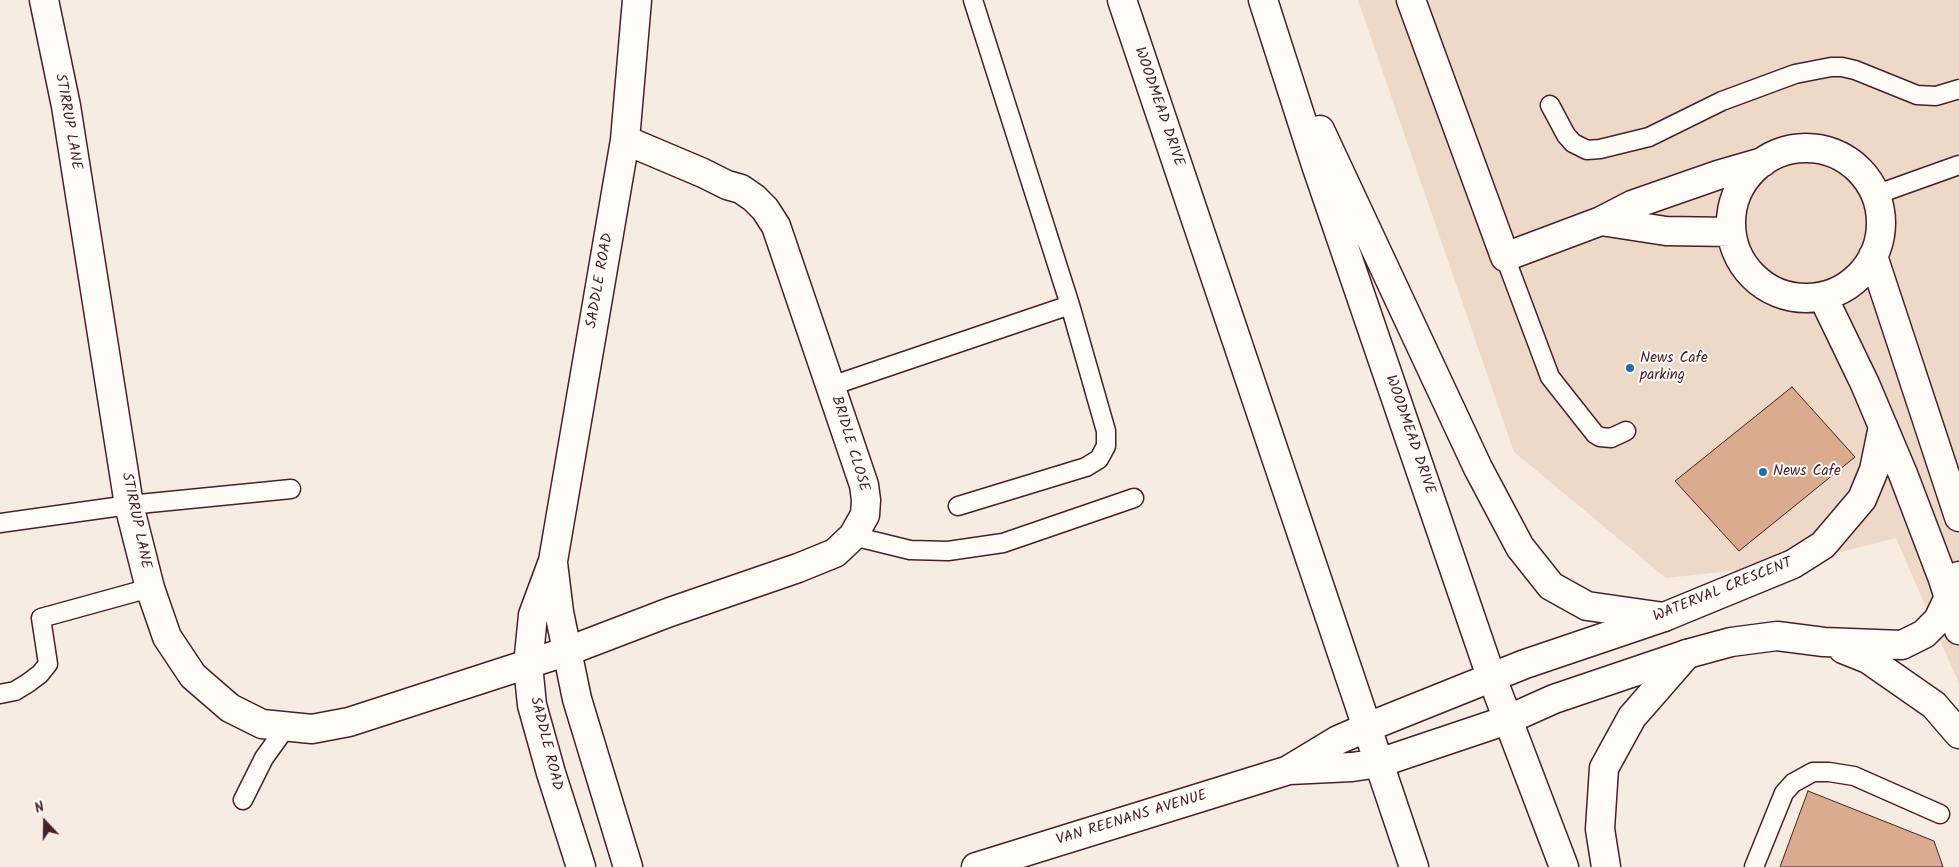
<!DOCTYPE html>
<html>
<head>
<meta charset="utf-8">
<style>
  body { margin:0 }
  #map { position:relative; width:1959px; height:867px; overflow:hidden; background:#f6ece2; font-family:Kalam,sans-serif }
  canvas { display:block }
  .north { position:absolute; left:20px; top:797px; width:50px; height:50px; -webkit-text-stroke:4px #fdfcf7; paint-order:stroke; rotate:339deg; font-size:14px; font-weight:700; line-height:20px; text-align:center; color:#4a1f2b }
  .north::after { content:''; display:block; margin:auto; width:18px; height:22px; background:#4a1f2b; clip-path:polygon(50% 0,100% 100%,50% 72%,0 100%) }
</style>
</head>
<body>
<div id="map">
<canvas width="1959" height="867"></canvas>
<div class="north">N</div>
</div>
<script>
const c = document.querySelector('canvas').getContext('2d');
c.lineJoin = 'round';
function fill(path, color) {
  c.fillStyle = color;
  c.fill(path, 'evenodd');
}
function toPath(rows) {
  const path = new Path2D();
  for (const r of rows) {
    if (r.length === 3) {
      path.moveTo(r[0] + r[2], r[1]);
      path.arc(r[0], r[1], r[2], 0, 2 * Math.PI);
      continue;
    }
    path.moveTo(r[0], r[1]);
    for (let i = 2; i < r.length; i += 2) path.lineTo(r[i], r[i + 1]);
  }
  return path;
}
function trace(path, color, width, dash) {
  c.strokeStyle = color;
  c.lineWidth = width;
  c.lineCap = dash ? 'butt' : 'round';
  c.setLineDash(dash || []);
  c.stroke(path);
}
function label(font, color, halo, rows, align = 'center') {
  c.font = font + ' Kalam,sans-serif';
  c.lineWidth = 4;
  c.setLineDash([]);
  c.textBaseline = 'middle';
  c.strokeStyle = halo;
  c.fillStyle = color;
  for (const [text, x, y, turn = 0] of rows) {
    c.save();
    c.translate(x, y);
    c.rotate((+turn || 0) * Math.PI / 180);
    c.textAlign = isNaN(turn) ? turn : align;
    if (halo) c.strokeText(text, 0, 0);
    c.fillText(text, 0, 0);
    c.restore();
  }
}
fill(toPath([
  [1358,0,1959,0,1959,684,1896,538,1793,564,1666,578,1514,452]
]), '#eed8c8');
const building = toPath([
  [1792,387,1855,457,1739,551,1675,481,1792,387],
  [1808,791,1934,841,1943,867,1780,867,1808,791]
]);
fill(building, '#dbab8d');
trace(building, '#4a1f2b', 1);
const service = toPath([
  [1550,105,1566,135,1573,143,1587,150,1600,149,1649,137,1722,101,1795,74,1831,67,1842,67,1855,70,1917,95,1936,96,1959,89],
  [1875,195,1959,165],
  [1505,257,1550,377,1595,434,1600,437,1611,438,1626,431],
  [831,386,1070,305],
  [958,506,1086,467,1099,459,1106,446,1106,431,1070,305,973,0],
  [0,523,129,505,291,489],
  [853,536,910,550,948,551,1003,543,1134,498],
  [0,694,15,691,28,683,40,674,48,664,41,618,150,588],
  [243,800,264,758,287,726],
  [1754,867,1784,793,1793,783,1813,772,1829,772,1854,776,1940,814]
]);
const minor = toPath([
  [44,0,66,106,129,505,150,588,167,637,193,676,230,708,262,724,312,729,349,722,568,651,670,612,798,568,835,553,853,536,865,515,866,500,864,485,776,226,765,209,754,198,741,189,727,185,703,173,625,140],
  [1411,0,1505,257,1601,221,1632,205,1718,175,1763,162],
  [1806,223,75],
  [1601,221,1666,231,1731,232],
  [1873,256,1959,517],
  [1823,297,1865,384,1903,474,1943,579,1959,630],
  [553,563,559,612,577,699,628,867],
  [1843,649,1868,659,1934,705,1959,734],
  [1290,769,1338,740,1368,727,1525,664,1664,617,1793,564,1823,545,1862,499,1874,470,1883,426],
  [581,867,551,773,532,705,528,665,533,615,553,561,625,140,637,0],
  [976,867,1289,770,1352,767,1379,763,1507,720,1554,699,1687,654,1731,642,1777,636,1824,642,1902,645,1924,634,1938,620,1959,576]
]);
const primary = toPath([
  [1122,0,1414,867],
  [1263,0,1316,165,1486,662,1564,867],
  [1320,130,1478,468,1520,547,1551,586,1587,606,1664,617],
  [1606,867,1600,829,1604,768,1632,717,1687,654]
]);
trace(service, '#4a1f2b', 21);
trace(minor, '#4a1f2b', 31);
trace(primary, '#4a1f2b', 31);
trace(service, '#fdfcf7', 18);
trace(minor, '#fdfcf7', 28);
trace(primary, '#fdfcf7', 28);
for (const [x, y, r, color] of [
  [1630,368,5,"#1f6fb2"],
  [1763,472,5,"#1f6fb2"]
]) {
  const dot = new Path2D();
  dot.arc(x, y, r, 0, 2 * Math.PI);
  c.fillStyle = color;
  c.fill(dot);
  trace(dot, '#fdfcf7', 2);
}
label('15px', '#4a1f2b', '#fdfcf7', [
  ["WOODMEAD DRIVE",1158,107,71],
  ["STIRRUP LANE",67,122,80],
  ["SADDLE ROAD",601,281,-80],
  ["WOODMEAD DRIVE",1409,435,71],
  ["BRIDLE CLOSE",849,444,73],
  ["STIRRUP LANE",135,521,78],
  ["WATERVAL CRESCENT",1723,591,-22],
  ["SADDLE ROAD",545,744,76],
  ["VAN REENANS AVENUE",1132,819,-17]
]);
label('15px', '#4a1f2b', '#fdfcf7', [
  ["News Cafe",1640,359],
  ["parking",1640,376],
  ["News Cafe",1773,472]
], 'left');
</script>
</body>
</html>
